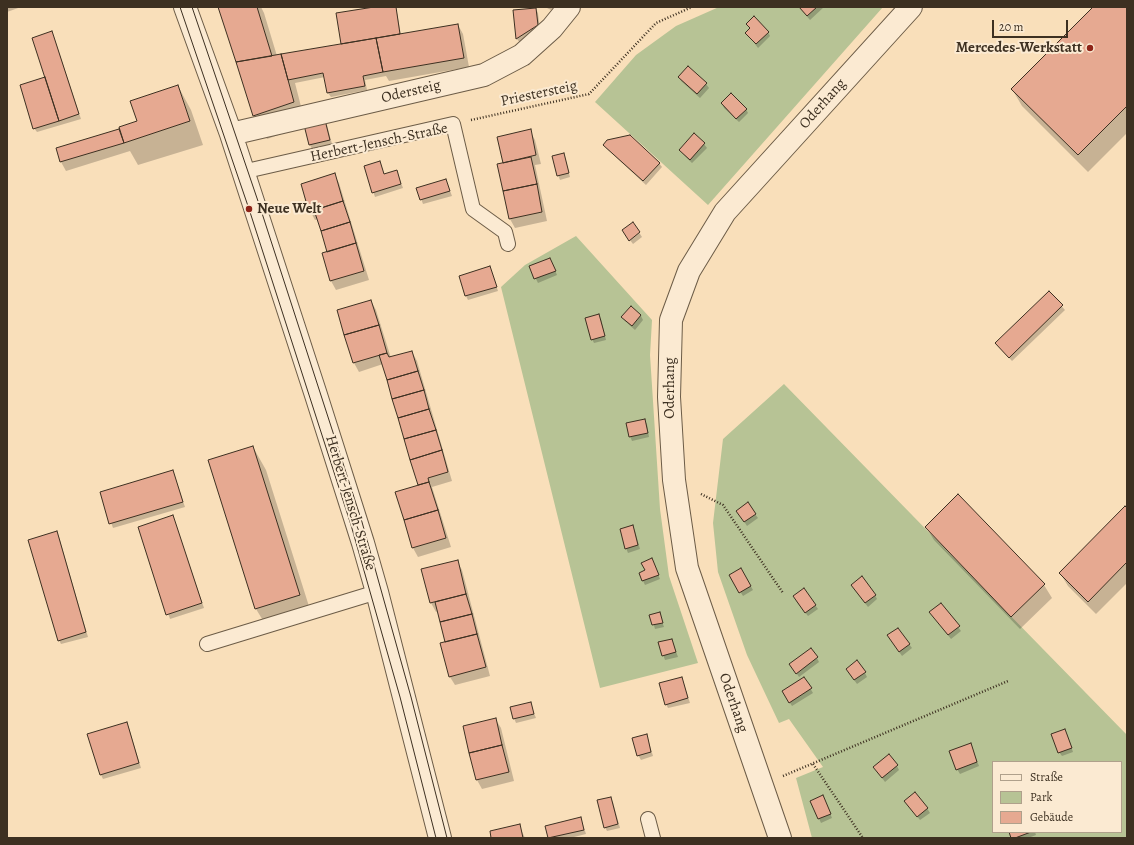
<!DOCTYPE html>
<html>
<head>
<meta charset="utf-8">
<style>
  body { margin:0 }
  #map { position:relative; width:1134px; height:845px; overflow:hidden; background:#f9dfba; font-family:Alegreya,serif }
  canvas { display:block }
  .frame { position:absolute; inset:0; border:8px solid #3d3021; pointer-events:none }
  .legend { position:absolute; left:992px; top:761px; width:130px; height:72px; box-sizing:border-box; background:#fbead2; border:1px solid #afa08b; margin:0; padding:5px 7px; list-style:none; font-size:12px; color:#3d3021 }
  .legend li { display:flex; align-items:center; gap:8px; height:20px }
  .legend b { width:20px; border:1px solid #afa08b }
  .scale { position:absolute; left:992px; top:20px; width:76px; height:18px; box-sizing:border-box; border:2px solid #3d3021; border-top:0; padding-left:5px; font-size:12px; line-height:14px; white-space:nowrap; color:#3d3021; -webkit-text-stroke:3px #fbead2; paint-order:stroke }
</style>
</head>
<body>
<div id="map">
<canvas width="1134" height="845"></canvas>
<div class="frame"></div>
<ul class="legend">
<li><b style="height:5px;background:#fbead2"></b>Straße</li>
<li><b style="height:11px;background:#b7c395"></b>Park</li>
<li><b style="height:11px;background:#e6a991"></b>Gebäude</li>
</ul>
<div class="scale">20 m</div>
</div>
<script>
const c = document.querySelector('canvas').getContext('2d');
c.lineJoin = 'round';
function fill(path, color) {
  c.fillStyle = color;
  c.fill(path, 'evenodd');
}
function toPath(rows) {
  const path = new Path2D();
  for (const r of rows) {
    path.moveTo(r[0], r[1]);
    for (let i = 2; i < r.length; i += 2) path.lineTo(r[i], r[i + 1]);
  }
  return path;
}
function trace(path, color, width, dash) {
  c.strokeStyle = color;
  c.lineWidth = width;
  c.lineCap = dash ? 'butt' : 'round';
  c.setLineDash(dash || []);
  c.stroke(path);
}
function label(font, color, halo, rows, align = 'center') {
  c.font = font + ' Alegreya,serif';
  c.lineWidth = 4;
  c.setLineDash([]);
  c.textBaseline = 'middle';
  c.strokeStyle = halo;
  c.fillStyle = color;
  for (const [text, x, y, turn = 0] of rows) {
    c.save();
    c.translate(x, y);
    c.rotate((+turn || 0) * Math.PI / 180);
    c.textAlign = isNaN(turn) ? turn : align;
    if (halo) c.strokeText(text, 0, 0);
    c.fillText(text, 0, 0);
    c.restore();
  }
}
fill(toPath([
  [719,7,883,7,708,205,595,102,636,55,676,26],
  [576,236,652,320,650,355,660,509,669,576,698,663,600,688,501,287,525,265],
  [784,384,1127,735,1127,838,812,838,796,778,823,767,789,719,779,723,747,655,718,572,713,523,723,439],
  [993,762,1121,762,1121,832,993,832]
]), '#b7c395');
fill(toPath([
  [7,7,21,7,7,12],
  [219,7,261,7,264,13,277,56,342,45,380,7,396,7,401,35,458,25,463,34,469,67,389,81,386,76,365,80,367,90,331,97,328,93,325,77,295,83,306,126,325,121,327,125,332,144,312,149,310,145,305,126,267,139,254,115],
  [545,7,553,7,551,10],
  [799,7,824,7,810,20],
  [1094,7,1127,7,1127,133,1088,172,1022,106,1012,89],
  [536,9,538,13,540,30,520,43,517,39,515,11],
  [747,24,768,32,770,36,758,48,747,33,750,28],
  [54,37,81,119,37,132,34,128,46,78],
  [679,77,706,84,709,88,700,98,681,81],
  [178,86,191,110,203,145,138,165,130,151,66,171,61,162,57,148,119,130,122,133],
  [722,103,746,109,748,113,739,122,724,108],
  [530,131,535,140,541,164,535,165,547,221,515,228,510,219,504,164],
  [704,144,707,148,692,163,683,154,680,150],
  [604,145,659,163,662,167,646,185,607,149],
  [563,154,565,158,570,177,560,180,558,175],
  [365,167,384,175,397,172,403,188,375,197],
  [334,174,339,183,369,280,336,290,331,281,323,254,328,253,318,219,315,220,310,211],
  [446,180,452,196,423,204,417,188],
  [633,223,642,237,633,244,626,235],
  [552,263,557,275,538,283,530,267],
  [490,267,498,291,468,300,466,296],
  [1049,292,1065,310,1012,361,999,347],
  [371,301,376,310,391,358,412,352,417,361,452,481,432,487,451,547,418,557,413,548,396,493,419,486,383,364,359,372,354,363,338,311],
  [631,307,641,316,643,320,635,330,625,321,622,317],
  [598,315,601,319,606,340,594,343,592,339],
  [644,420,647,424,649,437,632,441,630,436],
  [253,447,266,470,313,619,270,632,256,609,210,461],
  [173,471,185,507,113,528,101,493],
  [1127,509,1127,583,1096,614,1068,586,1060,573],
  [755,514,758,518,747,526,740,515],
  [173,516,204,608,170,619,139,527],
  [633,526,635,531,640,549,628,553,626,548],
  [926,527,1044,585,1052,598,1020,629,934,540],
  [57,532,59,537,88,637,61,644,59,640],
  [652,560,660,579,645,585,643,581,646,571],
  [457,561,462,570,490,676,455,685,450,677,446,643,438,611,436,612,431,603],
  [741,569,753,590,743,596,730,576],
  [854,589,875,595,877,599,868,607],
  [796,601,815,605,818,609,808,616],
  [941,604,961,631,951,639,933,616],
  [659,613,664,627,655,629,651,615],
  [672,640,678,657,665,660,659,643],
  [891,640,909,644,912,648,902,656],
  [817,658,819,662,799,677,793,668],
  [849,673,865,673,867,677,857,684],
  [682,678,690,703,668,708,666,704],
  [804,678,813,693,792,706,783,692],
  [530,703,536,718,516,723,514,718],
  [496,720,501,728,514,781,482,789,477,780,464,727],
  [127,723,129,728,141,768,103,779,101,775,89,734],
  [1067,734,1073,752,1062,756,1059,752],
  [646,735,648,739,653,756,641,760,638,755],
  [972,748,979,766,960,774,957,769],
  [897,766,899,770,885,782,874,767],
  [611,798,613,802,620,828,607,831,605,827],
  [811,801,825,801,832,818,821,823],
  [908,805,927,808,930,813,920,820],
  [581,818,586,834,570,838,549,838,546,827],
  [519,825,525,838,492,838],
  [1010,832,1035,832,1036,835,1028,838,1012,838]
]), '#0003');
const building = toPath([
  [218,7,257,7,272,56,236,62,218,7],
  [374,7,396,7,400,34,341,44,336,13,374,7],
  [799,7,817,7,807,16,799,7],
  [1093,7,1127,7,1127,106,1078,155,1011,89,1093,7],
  [536,8,538,25,516,39,513,10,536,8],
  [754,16,769,32,756,44,745,33,750,28,746,24,754,16],
  [458,24,464,58,383,72,376,38,458,24],
  [52,31,79,114,59,121,32,38,52,31],
  [376,38,383,72,363,76,365,86,327,93,323,73,288,80,281,54,376,38],
  [281,54,294,102,253,116,236,62,281,54],
  [688,66,707,83,697,94,678,77,688,66],
  [45,77,59,121,33,129,20,85,45,77],
  [178,85,190,121,124,143,119,127,137,121,130,101,178,85],
  [731,93,747,109,736,119,721,103,731,93],
  [325,120,330,140,309,145,304,125,325,120],
  [119,129,124,143,60,162,56,148,119,129],
  [531,129,536,155,503,163,497,137,531,129],
  [694,133,705,143,690,160,679,150,694,133],
  [630,135,660,163,643,181,603,145,607,140,630,135],
  [564,153,569,173,557,176,552,156,564,153],
  [531,157,537,184,503,191,497,164,531,157],
  [380,161,384,174,397,170,401,184,372,193,364,166,380,161],
  [335,173,343,201,309,212,301,184,335,173],
  [446,179,450,191,420,200,416,188,446,179],
  [537,184,542,212,509,219,503,191,537,184],
  [343,201,350,222,321,231,314,210,343,201],
  [350,222,356,243,327,252,321,231,350,222],
  [633,222,640,232,629,241,622,230,633,222],
  [356,243,364,271,330,281,322,253,356,243],
  [550,258,556,271,534,279,529,266,550,258],
  [490,266,497,287,465,296,459,276,490,266],
  [1049,291,1063,305,1009,358,995,343,1049,291],
  [371,300,379,325,344,335,337,310,371,300],
  [631,306,641,315,632,326,621,317,631,306],
  [599,314,605,336,591,340,585,318,599,314],
  [379,325,387,353,353,363,344,335,379,325],
  [412,351,418,371,387,380,379,355,387,353,389,357,412,351],
  [418,371,424,390,392,399,387,380,418,371],
  [424,390,429,409,398,418,392,399,424,390],
  [429,409,436,430,404,439,398,418,429,409],
  [645,419,648,433,629,437,626,423,645,419],
  [436,430,442,450,410,460,404,439,436,430],
  [253,446,300,595,255,609,208,460,253,446],
  [442,450,448,472,428,478,429,482,418,485,410,460,442,450],
  [173,470,183,502,109,524,100,492,173,470],
  [429,482,438,510,404,520,395,492,429,482],
  [958,494,1045,584,1011,617,925,527,958,494],
  [748,502,756,514,744,522,736,511,748,502],
  [1125,506,1127,508,1127,562,1088,602,1059,573,1125,506],
  [438,510,446,538,412,548,404,520,438,510],
  [173,515,202,603,166,615,138,527,173,515],
  [633,525,638,545,625,549,620,529,633,525],
  [57,531,86,632,58,641,28,540,57,531],
  [652,558,659,575,642,581,639,573,645,570,641,563,652,558],
  [458,560,466,594,430,603,421,569,458,560],
  [741,568,751,586,739,593,729,575,741,568],
  [862,576,876,595,865,603,851,585,862,576],
  [804,588,816,605,805,613,793,596,804,588],
  [466,594,472,614,440,622,435,602,466,594],
  [941,603,960,626,948,635,929,612,941,603],
  [660,612,663,623,652,625,649,615,660,612],
  [472,614,477,634,445,642,440,622,472,614],
  [898,628,910,644,899,652,887,635,898,628],
  [477,634,486,667,449,677,440,643,477,634],
  [672,639,676,652,662,656,658,642,672,639],
  [811,648,818,657,796,674,789,664,811,648],
  [857,660,866,672,854,680,846,669,857,660],
  [682,677,688,698,665,705,659,683,682,677],
  [804,677,812,688,789,703,782,691,804,677],
  [531,702,534,714,513,719,510,707,531,702],
  [496,718,502,745,469,753,463,726,496,718],
  [127,722,139,763,100,775,87,734,127,722],
  [1065,729,1072,748,1058,753,1051,734,1065,729],
  [647,734,651,752,637,756,632,738,647,734],
  [971,743,977,762,956,770,949,751,971,743],
  [502,745,509,772,476,780,469,753,502,745],
  [889,754,898,765,882,778,873,767,889,754],
  [915,792,928,808,917,817,904,801,915,792],
  [823,795,831,814,818,819,810,801,823,795],
  [611,797,618,824,604,828,597,800,611,797],
  [581,817,584,830,548,838,545,826,581,817],
  [520,824,523,838,491,838,490,831,520,824],
  [1009,832,1031,832,1015,838,1011,838,1009,832]
]);
fill(building, '#e6a991');
trace(building, '#3d3021', 1);
const lane = toPath([
  [242,172,453,124,473,209,505,232,508,244],
  [207,644,377,592],
  [648,819,653,838]
]);
const street = toPath([
  [185,7,231,134,316,395,363,543,377,592,440,838],
  [231,134,484,75,522,55,552,28,569,7],
  [780,838,687,568,674,480,669,397,671,320,689,271,725,212,911,7]
]);
trace(lane, '#6c5c47', 16);
trace(street, '#6c5c47', 24);
trace(toPath([
  [471,120,589,94,656,23,692,7],
  [701,494,723,505,783,593],
  [813,764,863,838],
  [783,776,1008,681]
]), '#3d3021', 2.5, [1, 2]);
trace(lane, '#fbead2', 14);
trace(street, '#fbead2', 22);
trace(toPath([
  [180,7,249,209,351,525,400,697,436,838],
  [192,7,260,207,362,522,411,697,447,838]
]), '#3d3021', 1);
for (const [x, y, r, color] of [
  [1090,48,4,"#8f2418"],
  [249,209,4,"#8f2418"]
]) {
  const dot = new Path2D();
  dot.arc(x, y, r, 0, 2 * Math.PI);
  c.fillStyle = color;
  c.fill(dot);
  trace(dot, '#fbead2', 1.5);
}
label('bold 15px', '#3d3021', '#fbead2', [
  ["Mercedes-Werkstatt",1082,48],
  ["Neue Welt",257,209,"left"]
], 'right');
label('15px', '#3d3021', '#fbead2', [
  ["Odersteig",411,92,-13],
  ["Priestersteig",539,94,-12],
  ["Oderhang",823,104,-48],
  ["Herbert-Jensch-Straße",379,143,-12],
  ["Oderhang",670,388,-90],
  ["Herbert-Jensch-Straße",350,503,73],
  ["Oderhang",733,703,71]
]);
</script>
</body>
</html>
